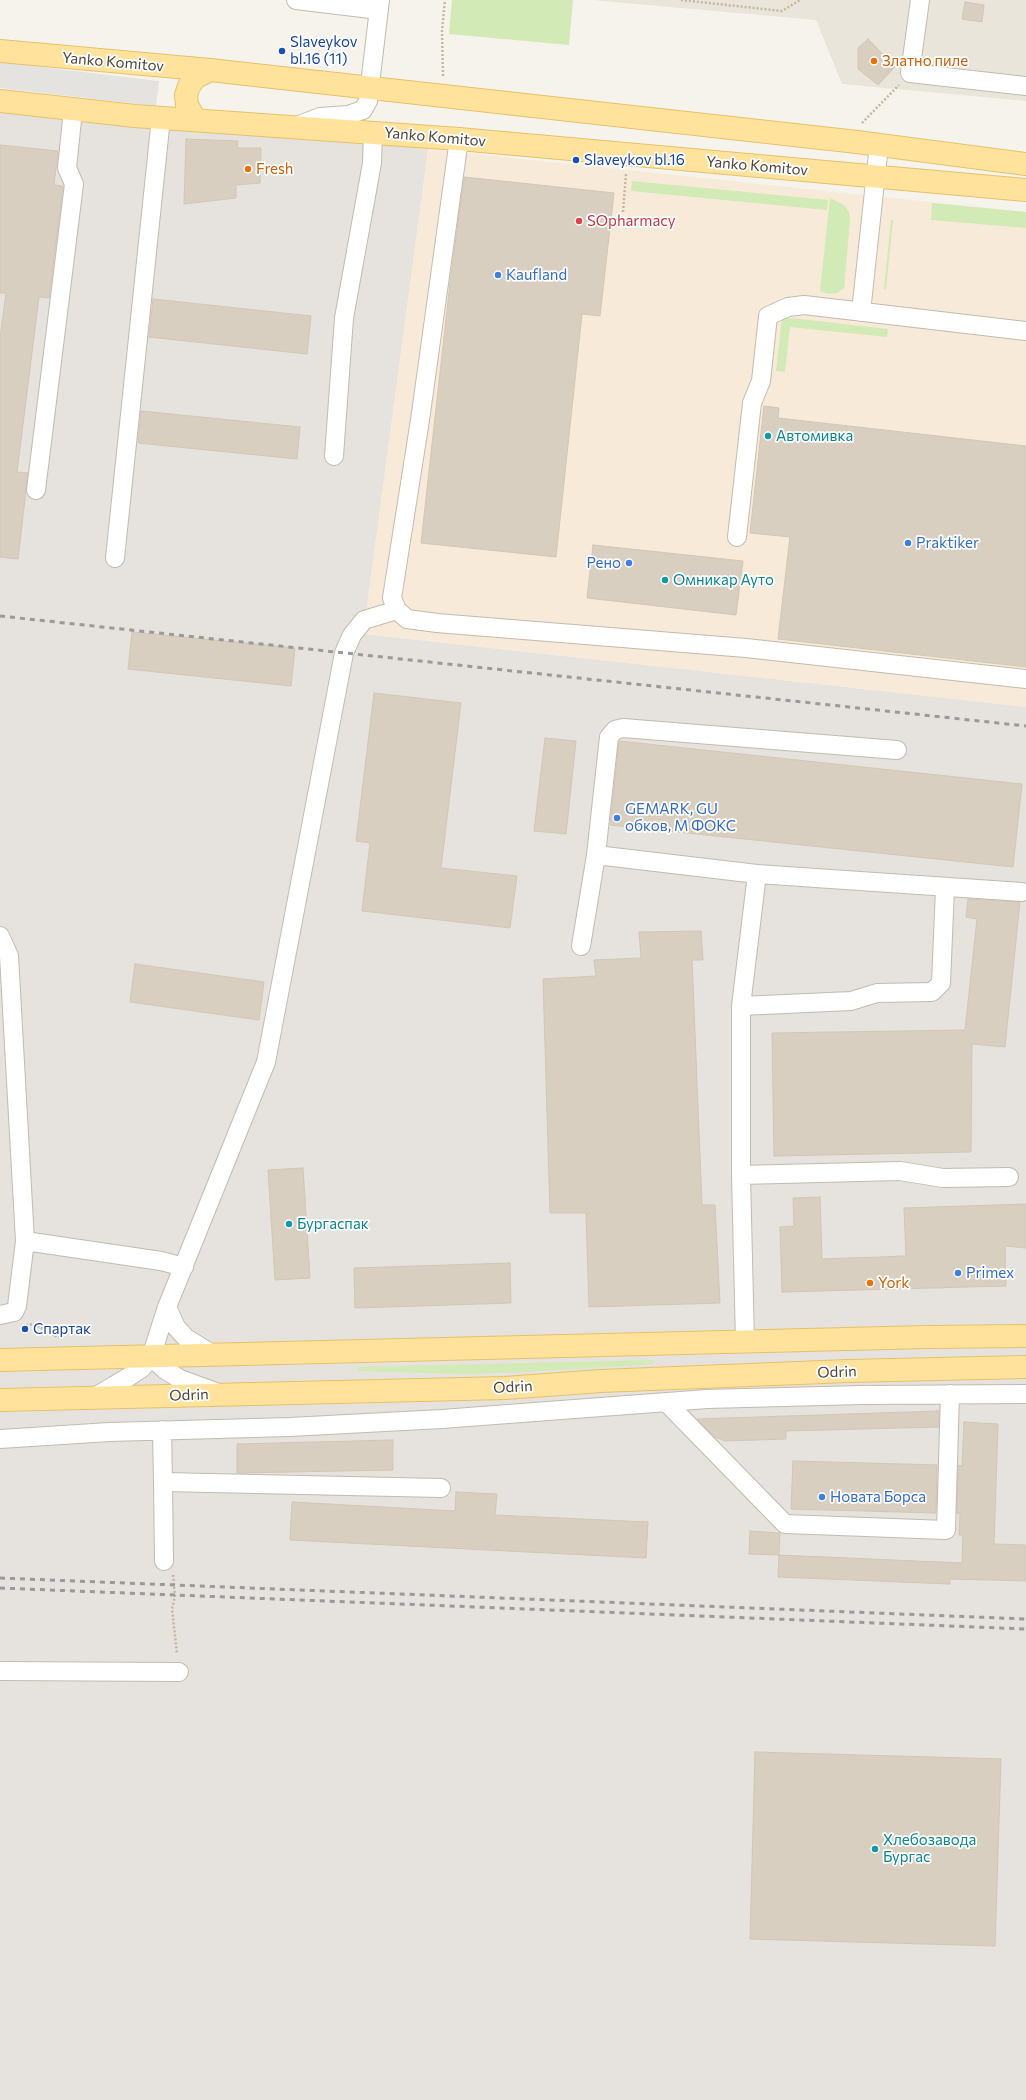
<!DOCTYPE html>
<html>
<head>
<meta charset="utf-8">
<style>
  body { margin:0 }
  canvas { display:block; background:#f6f3ec }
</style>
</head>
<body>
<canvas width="1026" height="2100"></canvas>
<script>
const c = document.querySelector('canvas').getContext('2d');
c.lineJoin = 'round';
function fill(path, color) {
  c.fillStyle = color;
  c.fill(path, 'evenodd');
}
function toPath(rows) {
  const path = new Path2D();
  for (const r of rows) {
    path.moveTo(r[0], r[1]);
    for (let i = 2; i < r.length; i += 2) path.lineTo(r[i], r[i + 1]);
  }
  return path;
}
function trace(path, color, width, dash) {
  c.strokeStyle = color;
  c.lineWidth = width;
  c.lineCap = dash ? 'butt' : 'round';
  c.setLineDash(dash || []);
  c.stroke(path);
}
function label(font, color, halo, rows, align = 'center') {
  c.font = font + ' Commissioner,sans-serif';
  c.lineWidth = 3.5;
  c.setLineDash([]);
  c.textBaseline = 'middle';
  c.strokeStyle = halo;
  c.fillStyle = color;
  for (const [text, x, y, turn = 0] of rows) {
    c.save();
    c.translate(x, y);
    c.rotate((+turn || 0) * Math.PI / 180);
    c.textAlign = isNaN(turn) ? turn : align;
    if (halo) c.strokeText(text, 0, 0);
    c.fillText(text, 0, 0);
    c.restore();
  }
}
fill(toPath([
  [591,0,1026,0,1026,101,842,84,816,20]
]), '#eae5da');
fill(toPath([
  [428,149,1026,212,1026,707,362,634]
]), '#f7ead8');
fill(toPath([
  [0,106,428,149,363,634,1026,707,1026,2100,0,2100]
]), '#e6e2dd');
fill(toPath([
  [452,0,573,0,569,45,449,34],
  [632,181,828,200,827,210,631,191],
  [830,198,844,205,849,212,850,220,844,288,837,293,829,294,820,291],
  [932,203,1026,212,1026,228,931,220],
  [891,220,893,220,886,289,884,289],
  [782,317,888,329,887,337,790,327,785,372,776,371],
  [653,1360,653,1364,524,1372,467,1374,357,1371,358,1367]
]), '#d2eab5');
fill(toPath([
  [0,62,159,81,156,106,0,88],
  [331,1412,331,1417,200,1421,200,1416],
  [186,1416,187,1422,123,1423,123,1418],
  [97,1421,98,1426,0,1432,0,1427]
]), '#e5e3e0');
const building = toPath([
  [965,2,984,5,982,22,962,19,965,2],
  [868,39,895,67,878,85,858,69,858,48,868,39],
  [186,139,238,141,237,148,261,148,260,183,236,185,236,198,184,204,186,139],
  [0,145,58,151,54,185,63,186,49,298,39,297,17,472,28,473,18,559,0,557,0,338,6,293,0,293,0,145],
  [464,177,614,193,600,316,582,314,556,557,421,543,450,283,464,177],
  [153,299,311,316,307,354,149,337,153,299],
  [764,406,779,408,778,418,1026,446,1026,667,778,639,790,537,750,533,764,406],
  [141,411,300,427,297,459,138,443,141,411],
  [593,545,743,561,736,615,587,598,593,545],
  [132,632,295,648,291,686,128,669,132,632],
  [374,693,461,703,441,868,517,876,510,928,362,911,370,843,356,841,374,693],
  [545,738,576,741,566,834,534,831,545,738],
  [619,741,1022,784,1013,867,610,825,619,741],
  [968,899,1020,902,1005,1047,972,1044,971,1152,774,1156,772,1033,965,1030,977,919,966,917,968,899],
  [701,931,703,960,692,960,702,1205,715,1205,720,1303,589,1307,586,1213,550,1213,543,979,596,976,594,960,641,958,639,932,701,931],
  [135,964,264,982,259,1020,130,1002,135,964],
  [303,1168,310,1278,275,1280,268,1170,303,1168],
  [820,1197,822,1259,906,1256,904,1208,1026,1204,1026,1248,1005,1246,1006,1286,782,1292,780,1227,794,1226,793,1198,820,1197],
  [510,1263,511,1303,355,1308,354,1268,510,1263],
  [939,1411,939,1427,786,1431,786,1439,725,1441,715,1437,697,1419,939,1411],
  [964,1422,998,1424,994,1544,1026,1545,1026,1581,950,1579,950,1584,778,1577,779,1555,962,1563,963,1535,959,1535,960,1514,957,1513,958,1465,962,1466,964,1422],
  [393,1440,393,1470,237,1473,237,1444,393,1440],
  [793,1461,937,1465,936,1513,791,1509,793,1461],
  [456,1492,497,1494,495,1515,648,1522,646,1558,290,1540,292,1502,455,1511,456,1492],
  [750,1531,780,1533,779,1555,749,1554,750,1531],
  [755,1752,1001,1759,995,1946,750,1939,755,1752]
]);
fill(building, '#d8cfc1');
trace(building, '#d3c7b4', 1);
const minor = toPath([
  [296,0,379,10],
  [920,0,910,73,1026,86],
  [297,126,320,117,348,115,363,110,368,101,380,0],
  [459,139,420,420,392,598,397,610,407,619,437,623,746,648,1026,679],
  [861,312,879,145],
  [334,456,344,318,372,163,373,132],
  [36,490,74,184,67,168,73,110],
  [737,537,752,403,761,381,768,316,788,307,804,305,1026,331],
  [115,558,161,118],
  [596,855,757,874,1022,892],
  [0,936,9,956,25,1241,17,1306,14,1312,0,1315],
  [581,946,596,855,609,737,615,730,623,728,897,750],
  [741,1006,851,1001,877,993,932,992,941,983,945,888],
  [741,1175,900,1171,943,1178,1009,1177],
  [25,1241,161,1261,184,1267],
  [167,1307,176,1327,186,1338,212,1354],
  [745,1343,741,1175,741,1006,757,874],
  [151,1357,164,1369,180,1379,218,1393],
  [93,1398,130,1376,142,1368,151,1357,167,1307,266,1062,344,653,352,635,364,620,397,610],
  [666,1402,785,1524,946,1530,950,1394],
  [162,1430,163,1482,441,1488],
  [0,1439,109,1432,290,1427,442,1419,707,1399,862,1395,1026,1394],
  [163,1482,164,1561],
  [0,1671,179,1672]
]);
const major = toPath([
  [0,51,210,70,857,142,1026,164],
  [0,101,135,116,459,139,1026,190],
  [195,120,187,105,186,95,189,86,196,77,210,70],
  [0,1360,927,1337,1026,1336],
  [0,1400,505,1388,601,1381,848,1371,1026,1367]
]);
trace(minor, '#c2bbae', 20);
trace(major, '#e6c16a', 24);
trace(toPath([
  [681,0,782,11,800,0],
  [443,76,442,31,445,0],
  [862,123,899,85],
  [623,212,626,174],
  [26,1325,34,1324,55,1336,62,1337],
  [173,1575,175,1596,172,1609,177,1654]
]), '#c4b79f', 2.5, [2, 2]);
trace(minor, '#fff', 18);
trace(major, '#ffe39c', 22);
trace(toPath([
  [0,616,1026,726],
  [0,1578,1026,1619],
  [0,1588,1026,1629]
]), '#9a9a9a', 3, [5, 5]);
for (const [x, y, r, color] of [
  [282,51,4,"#1a4fb4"],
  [874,61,4,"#e8710a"],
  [576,160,4,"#1a4fb4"],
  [248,169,4,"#e8710a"],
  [579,221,4,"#e0444e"],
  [498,275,4,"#3f7fe0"],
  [768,436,4,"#0f9aa8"],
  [908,543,4,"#3f7fe0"],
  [629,563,4,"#3f7fe0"],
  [665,580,4,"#0f9aa8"],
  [617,818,4,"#3f7fe0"],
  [289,1224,4,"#0f9aa8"],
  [958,1273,4,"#3f7fe0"],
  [870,1283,4,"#e8710a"],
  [25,1329,4,"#1a4fb4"],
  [822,1497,4,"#3f7fe0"],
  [875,1849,4,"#0f9aa8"]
]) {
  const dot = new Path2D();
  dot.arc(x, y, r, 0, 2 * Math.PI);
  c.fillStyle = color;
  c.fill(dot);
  trace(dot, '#fff', 1.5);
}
label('15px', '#164399', '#fff', [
  ["Slaveykov",290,42],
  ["bl.16 (11)",290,59],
  ["Slaveykov bl.16",584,160],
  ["Спартак",33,1329]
], 'left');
label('15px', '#c56008', '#fff', [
  ["Златно пиле",882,61],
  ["Fresh",256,169],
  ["York",878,1283]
], 'left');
label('15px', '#4b4439', '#fff', [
  ["Yanko Komitov",113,62,5],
  ["Yanko Komitov",435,137,5],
  ["Yanko Komitov",757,166,5],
  ["Odrin",837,1372,-2],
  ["Odrin",513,1387,-3],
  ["Odrin",189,1395,-2]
]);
label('15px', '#be3a42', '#fff', [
  ["SOpharmacy",587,221]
], 'left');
label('15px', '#366cbe', '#fff', [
  ["Kaufland",506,275],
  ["Praktiker",916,543],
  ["Рено",621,563,"right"],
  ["GEMARK, GU",625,809],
  ["обков, М ФОКС",625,826],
  ["Primex",966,1273],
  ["Новата Борса",830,1497]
], 'left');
label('15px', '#0d838f', '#fff', [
  ["Автомивка",776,436],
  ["Омникар Ауто",673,580],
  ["Бургаспак",297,1224],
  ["Хлебозавода",883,1840],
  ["Бургас",883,1857]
], 'left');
</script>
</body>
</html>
